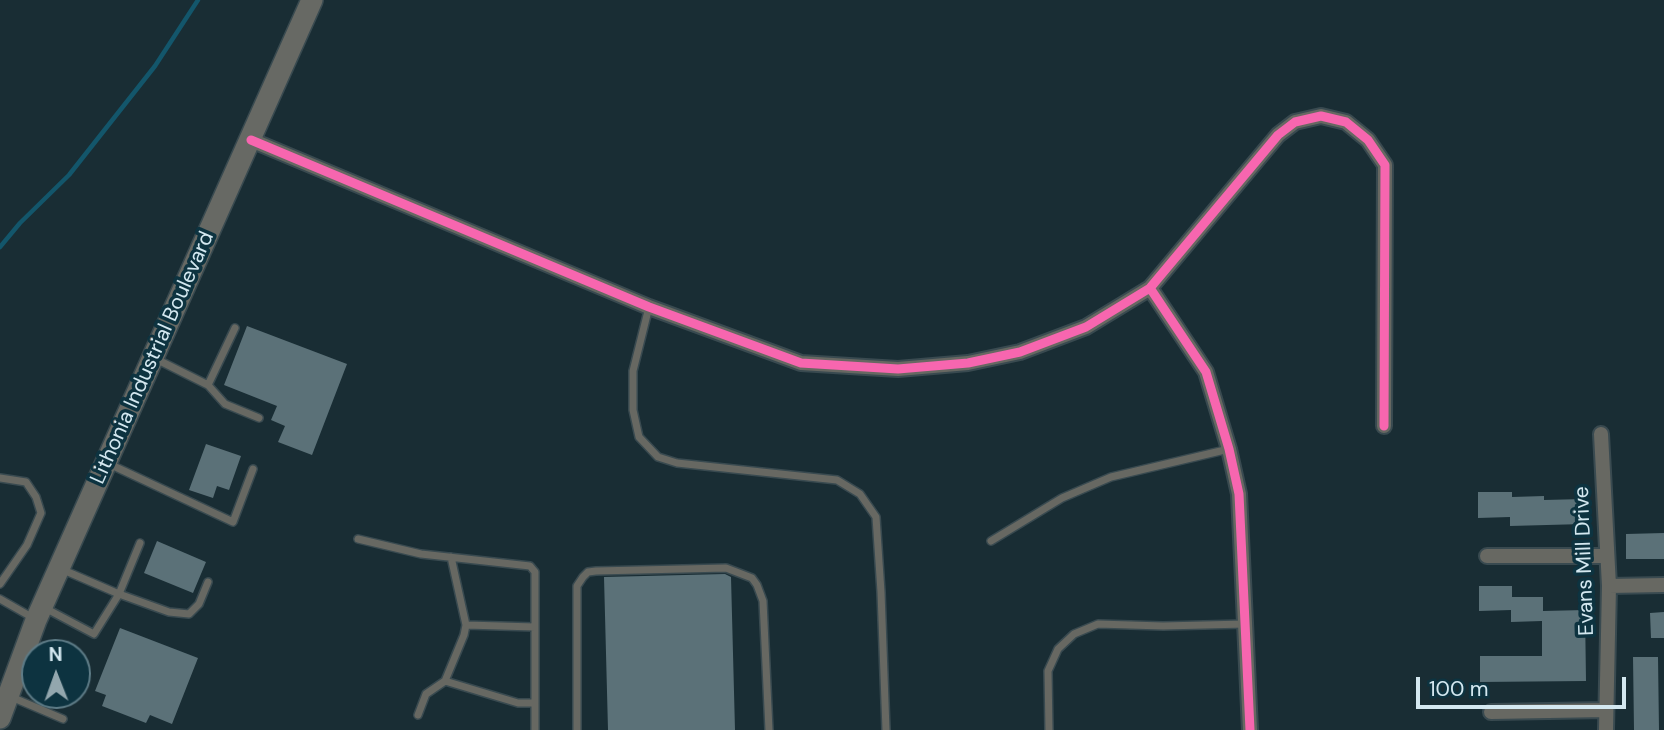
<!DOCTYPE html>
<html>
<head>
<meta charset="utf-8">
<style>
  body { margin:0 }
  #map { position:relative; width:1664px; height:730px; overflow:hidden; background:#192d34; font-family:"DM Sans",sans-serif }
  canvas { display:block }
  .north { position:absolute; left:21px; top:639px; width:70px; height:70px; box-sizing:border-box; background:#0d3340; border:2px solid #5d7b86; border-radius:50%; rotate:359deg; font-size:19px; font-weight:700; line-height:28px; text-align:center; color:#d4e8f0 }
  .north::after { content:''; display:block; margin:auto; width:24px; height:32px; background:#93a7ae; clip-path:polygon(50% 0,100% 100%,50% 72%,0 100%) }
  .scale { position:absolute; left:1416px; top:677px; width:210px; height:32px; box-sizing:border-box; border:4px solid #d4e8f0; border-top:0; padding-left:9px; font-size:21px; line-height:24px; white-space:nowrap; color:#d4e8f0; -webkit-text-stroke:5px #0d3340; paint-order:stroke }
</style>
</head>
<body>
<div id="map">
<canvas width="1664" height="730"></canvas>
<div class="north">N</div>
<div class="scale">100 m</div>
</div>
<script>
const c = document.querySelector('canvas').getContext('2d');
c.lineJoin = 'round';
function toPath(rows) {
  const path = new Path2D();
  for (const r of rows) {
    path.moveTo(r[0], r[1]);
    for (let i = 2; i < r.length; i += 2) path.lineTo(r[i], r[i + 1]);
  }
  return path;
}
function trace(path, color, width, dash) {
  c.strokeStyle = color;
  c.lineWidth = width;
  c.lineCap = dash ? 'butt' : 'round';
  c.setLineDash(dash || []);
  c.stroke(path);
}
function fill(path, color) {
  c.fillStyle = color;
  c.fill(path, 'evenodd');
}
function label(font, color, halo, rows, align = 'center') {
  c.font = font + ' "DM Sans",sans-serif';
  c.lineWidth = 7;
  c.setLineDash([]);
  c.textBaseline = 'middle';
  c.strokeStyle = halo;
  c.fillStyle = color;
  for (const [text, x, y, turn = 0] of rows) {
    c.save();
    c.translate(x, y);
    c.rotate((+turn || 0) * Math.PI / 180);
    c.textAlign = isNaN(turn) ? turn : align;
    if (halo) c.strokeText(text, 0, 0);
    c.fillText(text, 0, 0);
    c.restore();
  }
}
trace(toPath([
  [0,247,20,223,69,175,155,66,198,0]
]), '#13566b', 4.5);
fill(toPath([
  [247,326,347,364,312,455,278,442,285,426,271,420,277,406,224,385],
  [206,444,241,456,229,490,217,486,213,498,189,490],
  [1478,492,1512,492,1512,497,1544,496,1544,500,1584,499,1584,524,1510,526,1510,517,1478,518],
  [1664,533,1664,559,1626,559,1626,534],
  [157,541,206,562,193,593,144,573],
  [725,574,731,577,735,730,608,730,604,577],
  [1479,586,1512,586,1512,597,1543,597,1543,611,1585,610,1586,681,1480,682,1480,656,1542,656,1542,621,1511,622,1511,610,1479,611],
  [1664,612,1664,638,1651,638,1650,613],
  [120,628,198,658,172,724,150,715,146,723,102,706,106,695,95,691],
  [1633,657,1658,657,1659,730,1634,730]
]), '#5b7178');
const service = toPath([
  [649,307,633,371,633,410,639,437,658,457,677,463,837,480,860,494,876,517,881,592,886,730],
  [154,358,208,385,235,328],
  [208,385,225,404,259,418],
  [107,463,233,522,253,469],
  [0,478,26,482,36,497,41,513,27,545,0,584],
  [358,539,421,554,530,566,535,572,535,730],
  [991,541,1062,498,1111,477,1229,449],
  [61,569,119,594,169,612,189,614,199,604,208,582],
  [0,599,35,619],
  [43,607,94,634,119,594,140,543],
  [466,625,535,627],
  [445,681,464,635,466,625,451,557],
  [9,696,63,719],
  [418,715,426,694,445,681,518,703,535,703],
  [577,730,577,586,583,577,588,572,596,571,726,568,752,578,757,585,763,601,769,730],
  [1049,730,1048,671,1058,649,1074,634,1098,624,1163,626,1245,624]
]);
const minor = toPath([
  [251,140,649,307,801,363,898,369,968,363,1020,352,1086,327,1150,288],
  [1601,434,1609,586,1606,730],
  [1487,556,1607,556],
  [1609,586,1664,585],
  [1491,712,1606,710],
  [1250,730,1239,494,1229,449,1206,372,1150,288,1278,135,1295,122,1321,116,1346,122,1368,140,1385,165,1384,426]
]);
const secondary = toPath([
  [0,718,36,620,312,0]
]);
trace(service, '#394a50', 10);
trace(minor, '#394a50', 18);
trace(secondary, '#394a50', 24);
trace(service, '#676862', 7);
trace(minor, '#676862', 14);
trace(secondary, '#676964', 21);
trace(toPath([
  [251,140,649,307,801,363,898,369,968,363,1020,352,1086,327,1150,288],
  [1250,730,1239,494,1229,449,1206,372,1150,288,1278,135,1295,122,1321,116,1346,122,1368,140,1385,165,1384,426]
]), '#f766af', 9);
label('21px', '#d4e8f0', '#0d3340', [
  ["Lithonia Industrial Boulevard",153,358,-66],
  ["Evans Mill Drive",1585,561,-92]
]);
</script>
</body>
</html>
